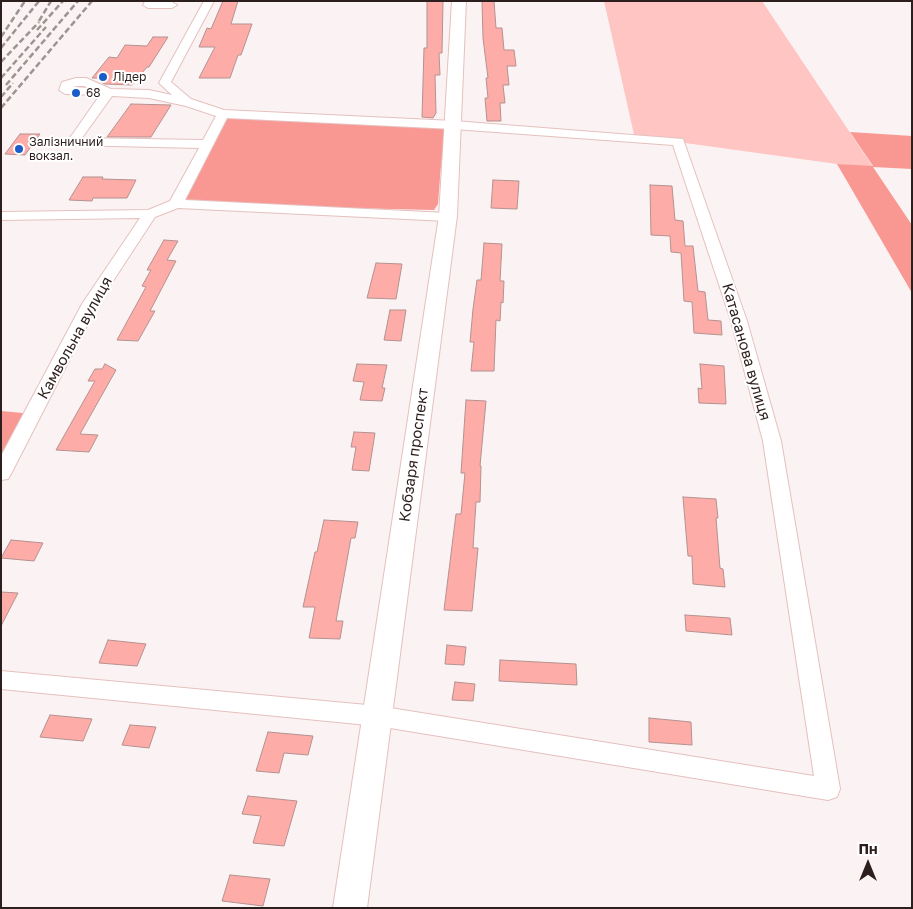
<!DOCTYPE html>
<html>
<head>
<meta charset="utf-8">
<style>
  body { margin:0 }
  #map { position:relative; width:913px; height:909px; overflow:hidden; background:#fbf3f3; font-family:"Golos Text",sans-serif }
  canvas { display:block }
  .frame { position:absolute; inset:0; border:2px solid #2d1f1e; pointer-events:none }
  .north { position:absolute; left:843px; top:839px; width:50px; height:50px; -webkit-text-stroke:4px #fff; paint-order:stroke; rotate:0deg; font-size:14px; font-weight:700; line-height:20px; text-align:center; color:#2d1f1e }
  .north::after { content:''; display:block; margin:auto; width:18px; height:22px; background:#2d1f1e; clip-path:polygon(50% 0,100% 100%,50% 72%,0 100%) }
</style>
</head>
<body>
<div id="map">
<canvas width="913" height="909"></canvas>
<div class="frame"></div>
<div class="north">Пн</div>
</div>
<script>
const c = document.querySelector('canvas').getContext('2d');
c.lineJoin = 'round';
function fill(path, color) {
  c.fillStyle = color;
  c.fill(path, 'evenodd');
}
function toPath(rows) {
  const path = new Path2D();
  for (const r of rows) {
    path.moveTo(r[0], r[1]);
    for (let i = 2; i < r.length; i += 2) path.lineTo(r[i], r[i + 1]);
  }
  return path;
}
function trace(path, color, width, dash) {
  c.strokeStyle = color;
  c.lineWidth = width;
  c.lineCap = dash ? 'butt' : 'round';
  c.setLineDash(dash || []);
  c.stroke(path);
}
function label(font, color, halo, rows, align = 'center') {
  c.font = font + ' "Golos Text",sans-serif';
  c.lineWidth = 4;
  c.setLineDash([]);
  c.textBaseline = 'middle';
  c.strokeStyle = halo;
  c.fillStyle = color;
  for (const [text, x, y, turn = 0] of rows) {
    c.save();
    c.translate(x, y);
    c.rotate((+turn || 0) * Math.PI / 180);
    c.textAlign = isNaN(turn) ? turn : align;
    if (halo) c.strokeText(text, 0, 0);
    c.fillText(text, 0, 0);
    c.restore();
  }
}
fill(toPath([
  [604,1,762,1,873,167,837,164,678,142,635,139]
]), '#fec5c2');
fill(toPath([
  [223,114,442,127,446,131,441,165,438,204,434,210,176,204],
  [850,132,912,136,912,169,873,167,912,225,912,293,837,164,873,166],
  [1,411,33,414,1,474]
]), '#f99793');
const building = toPath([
  [223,1,238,1,231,24,252,24,241,55,238,55,230,78,199,78,215,47,199,47,207,28,211,29,223,1],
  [427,1,443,1,442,53,439,53,440,75,435,75,436,113,433,118,422,117,424,48,427,48,427,1],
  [482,1,494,1,496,28,502,28,504,50,514,50,516,66,507,66,509,85,503,85,505,103,500,103,501,121,487,121,485,98,488,98,486,78,488,78,483,38,482,1],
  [153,37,168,37,149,67,147,67,132,85,105,84,101,82,104,78,92,78,109,57,117,58,125,45,147,46,153,37],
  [131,104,171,105,151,137,107,137,131,104],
  [20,134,40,134,25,155,5,154,20,134],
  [83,177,103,177,102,179,136,180,127,198,93,198,92,201,69,200,83,177],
  [493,180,519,181,517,209,491,208,493,180],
  [650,185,672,186,675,220,683,221,685,246,693,246,698,291,705,292,708,320,721,321,722,335,694,333,692,302,684,301,681,253,671,252,670,236,651,235,650,185],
  [164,240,178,241,167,260,176,261,150,311,155,311,138,341,117,340,146,287,142,286,151,270,147,270,164,240],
  [484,243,502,244,500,281,504,281,503,303,501,302,500,321,496,320,494,371,471,371,474,342,470,342,473,309,477,280,481,280,484,243],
  [376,263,402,264,396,299,367,298,376,263],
  [390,310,406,310,401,341,384,340,390,310],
  [105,364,116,370,80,434,98,435,89,452,56,450,95,381,88,381,95,369,102,369,105,364],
  [357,364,387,365,382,388,385,388,382,401,360,400,364,382,353,381,357,364],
  [700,364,724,366,726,404,699,403,698,388,702,389,700,364],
  [466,400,486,401,480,466,481,466,480,502,476,502,473,548,478,548,472,611,444,610,456,514,461,514,465,473,461,473,466,400],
  [354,432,375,433,369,471,352,470,356,447,351,447,354,432],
  [683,497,716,499,718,518,716,518,720,568,723,569,725,587,693,584,692,556,688,556,683,497],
  [324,520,358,522,355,538,351,538,336,621,343,621,340,639,309,638,315,607,303,607,315,552,317,552,324,520],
  [11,540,43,543,34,561,1,558,11,540],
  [1,592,18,593,1,626,1,592],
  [685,615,730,618,732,635,686,631,685,615],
  [108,640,146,644,137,666,99,663,108,640],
  [447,645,466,647,464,665,445,664,447,645],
  [500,660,576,664,577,685,499,681,500,660],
  [455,682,475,684,473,701,452,700,455,682],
  [50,715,92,719,83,741,40,737,50,715],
  [649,718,691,722,692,745,649,742,649,718],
  [130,725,156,727,149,748,122,745,130,725],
  [268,732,313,736,308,755,284,753,279,773,256,771,268,732],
  [248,796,297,801,284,846,253,843,261,816,242,814,248,796],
  [230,875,270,879,263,906,222,901,230,875]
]);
fill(building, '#fdaca8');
trace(building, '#b4918f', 1);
const minor = toPath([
  [145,1,172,2,177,5,172,8,148,8,143,5,145,1],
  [204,1,214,1,171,82,191,99,224,110,454,121,683,139,747,321,781,441,840,789,837,797,828,800,378,726,1,689,1,671,378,706,814,776,763,441,731,321,673,145,454,129,227,118,185,200,447,213,452,214,454,217,452,220,447,221,178,208,155,217,98,304,11,474,8,479,1,480,1,456,82,304,140,218,1,220,1,212,148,210,170,201,199,148,68,145,67,142,100,95,65,94,59,90,62,82,76,78,86,78,111,89,149,90,172,95,159,83,204,1],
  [77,86,84,86,89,88,73,87,77,86],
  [112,96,149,98,186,106,216,116,203,140,82,138,112,96]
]);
const major = toPath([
  [452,1,466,1,457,216,367,908,333,908,439,216,452,1]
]);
trace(minor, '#e5c0be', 2);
trace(major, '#e5c0be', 2);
fill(minor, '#fff');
fill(major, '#fff');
trace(toPath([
  [39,21,51,1],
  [37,30,63,1],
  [1,37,25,1],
  [1,48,39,1],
  [1,62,39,22],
  [1,78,46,27],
  [6,85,78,1],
  [1,97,13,83],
  [1,108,92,1]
]), '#9e9392', 2.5, [6, 3]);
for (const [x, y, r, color] of [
  [103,77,5,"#1a5cc8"],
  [76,93,5,"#1a5cc8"],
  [19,149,5,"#1a5cc8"]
]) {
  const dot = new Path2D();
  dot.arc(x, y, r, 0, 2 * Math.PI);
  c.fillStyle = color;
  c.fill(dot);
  trace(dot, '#fff', 2);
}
label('12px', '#2d1f1e', '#fff', [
  ["Лідер",113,77],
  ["68",86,93],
  ["Залізничний",29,142],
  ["вокзал.",29,156]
], 'left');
label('15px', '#2d1f1e', '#fff', [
  ["Камвольна вулиця",75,338,-61],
  ["Катасанова вулиця",746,352,74],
  ["Кобзаря проспект",414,455,-82]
]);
</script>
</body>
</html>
